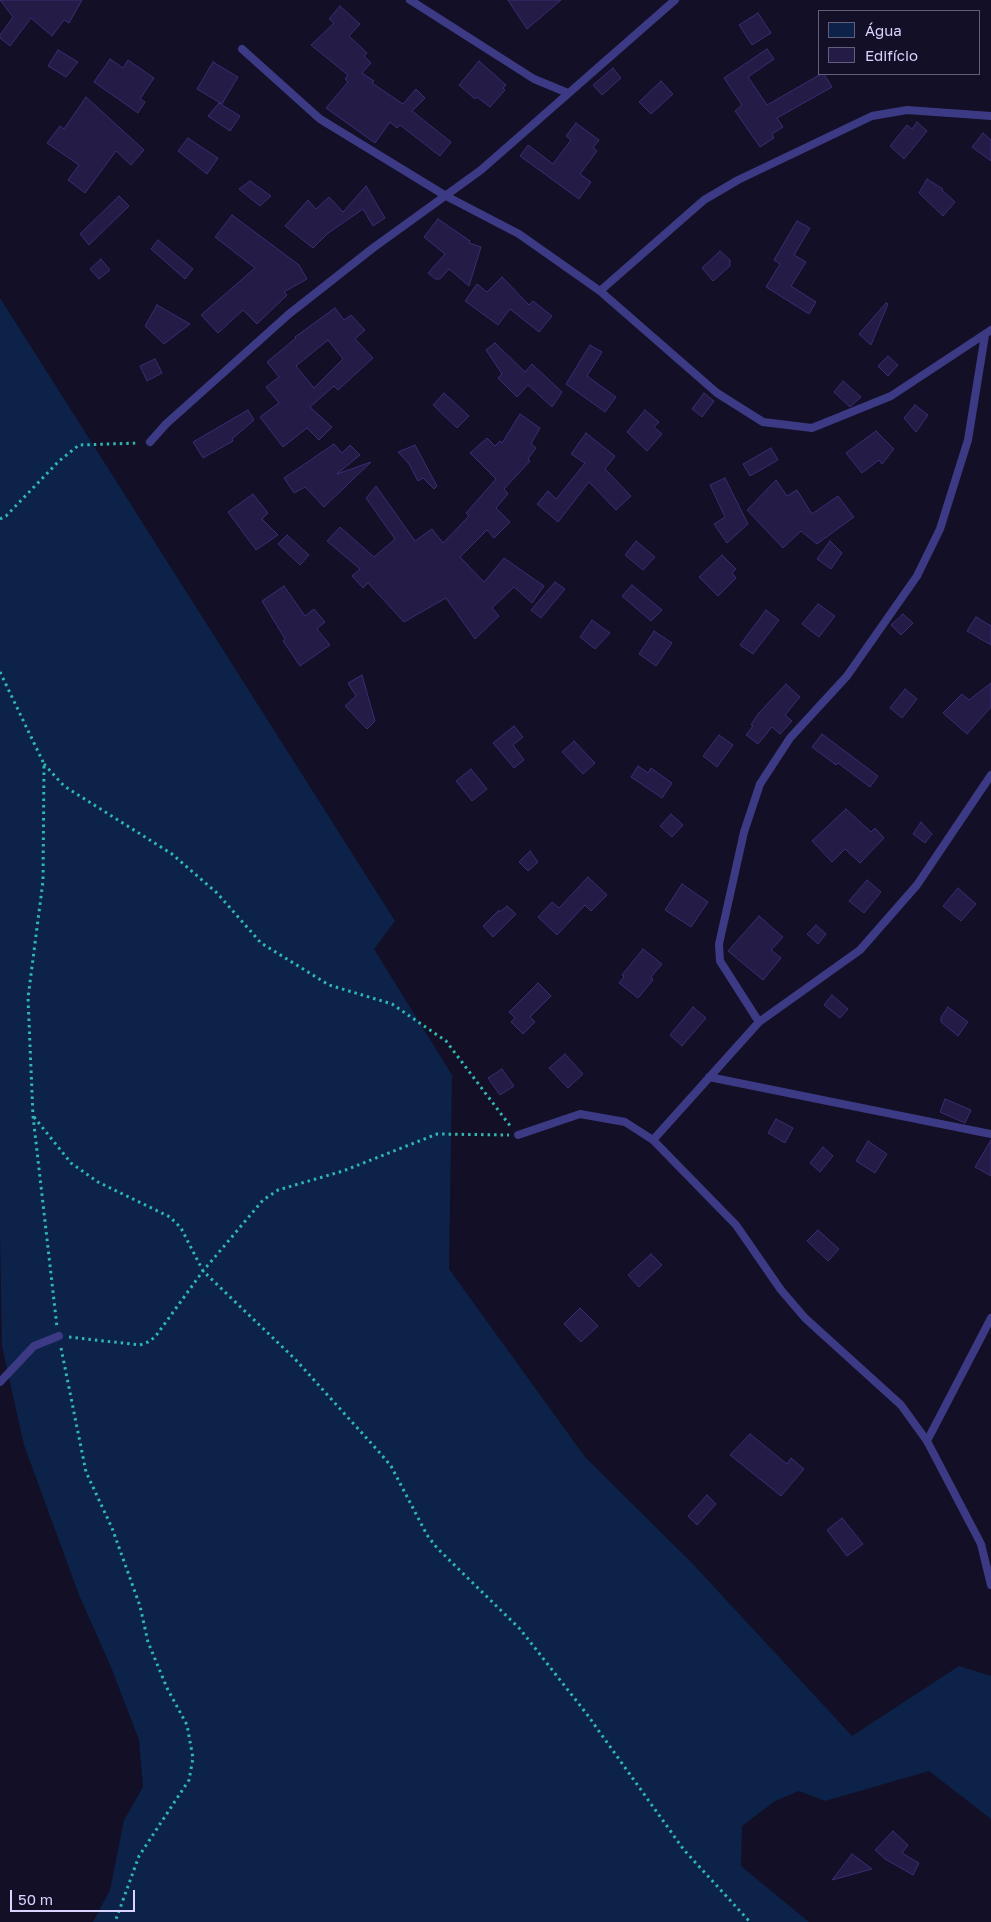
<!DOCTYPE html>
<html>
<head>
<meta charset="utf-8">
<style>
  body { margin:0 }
  #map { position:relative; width:991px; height:1922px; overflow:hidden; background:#130f26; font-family:"Golos Text",sans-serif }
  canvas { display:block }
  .legend { position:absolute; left:818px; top:10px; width:162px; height:65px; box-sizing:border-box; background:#130f26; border:1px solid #625e7d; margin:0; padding:6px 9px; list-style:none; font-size:15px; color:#d9d4ff }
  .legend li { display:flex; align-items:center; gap:10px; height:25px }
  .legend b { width:25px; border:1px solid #625e7d }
  .scale { position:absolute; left:10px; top:1890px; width:125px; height:22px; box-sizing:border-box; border:2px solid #d9d4ff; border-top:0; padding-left:6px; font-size:15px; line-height:18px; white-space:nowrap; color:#d9d4ff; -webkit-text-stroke:4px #130f26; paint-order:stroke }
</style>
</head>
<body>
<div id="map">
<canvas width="991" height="1922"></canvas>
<ul class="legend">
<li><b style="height:14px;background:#0c2248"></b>Água</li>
<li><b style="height:14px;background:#241b47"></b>Edifício</li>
</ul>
<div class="scale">50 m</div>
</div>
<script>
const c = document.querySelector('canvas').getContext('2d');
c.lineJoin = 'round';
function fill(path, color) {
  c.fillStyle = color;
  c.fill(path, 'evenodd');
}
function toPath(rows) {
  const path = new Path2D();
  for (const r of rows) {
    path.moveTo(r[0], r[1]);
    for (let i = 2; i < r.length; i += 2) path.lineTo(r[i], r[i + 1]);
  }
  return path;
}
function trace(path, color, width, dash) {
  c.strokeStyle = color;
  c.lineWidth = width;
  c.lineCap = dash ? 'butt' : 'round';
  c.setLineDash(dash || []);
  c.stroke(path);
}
fill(toPath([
  [0,298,395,921,374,949,452,1075,449,1269,585,1457,692,1563,852,1736,959,1666,991,1676,991,1819,929,1771,825,1801,799,1791,775,1801,742,1826,741,1866,809,1922,93,1922,110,1890,124,1820,143,1787,139,1740,111,1667,79,1595,24,1445,2,1346,0,1235]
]), '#0c2248');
const building = toPath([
  [0,0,82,0,69,23,64,20,52,36,31,18,10,46,0,38,0,35,13,17,0,0],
  [508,0,561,0,527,29,508,0],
  [340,6,360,24,349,36,367,53,364,56,371,63,362,73,374,81,372,83,403,104,416,89,425,98,412,111,451,142,440,156,400,125,397,128,390,122,375,143,326,108,348,82,345,79,348,75,311,45,334,23,329,19,340,6],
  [758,13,771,33,752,45,739,25,758,13],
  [767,49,774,59,748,77,767,105,821,74,824,74,832,87,777,118,783,127,772,134,774,138,760,147,735,111,742,105,724,78,767,49],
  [58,50,78,62,66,77,48,66,58,50],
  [110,59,123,68,128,60,154,78,140,99,145,102,138,113,94,82,110,59],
  [479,61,506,85,503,88,505,90,490,107,477,97,475,99,459,85,479,61],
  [213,62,238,77,222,104,197,89,213,62],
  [613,68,621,78,602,95,593,85,613,68],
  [661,81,673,94,651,114,639,102,661,81],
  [86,97,144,150,131,165,116,151,85,193,68,180,79,165,47,143,60,126,64,129,86,97],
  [219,103,240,116,230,131,208,116,219,103],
  [917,122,927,131,904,159,890,146,907,125,912,129,917,122],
  [576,123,599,140,593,148,597,151,580,174,591,182,579,199,520,156,528,145,553,164,571,140,566,136,576,123],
  [983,133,991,140,991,161,972,147,983,133],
  [188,138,218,158,207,174,178,151,188,138],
  [927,179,943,189,942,190,955,202,943,216,919,193,927,179],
  [250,181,271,196,260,206,239,189,250,181],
  [366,186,385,218,373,226,363,209,327,234,313,248,285,226,308,200,316,209,329,197,343,212,366,186],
  [119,196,129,206,89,245,80,234,119,196],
  [232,215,299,265,307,279,284,292,287,295,257,324,243,310,218,333,201,315,255,268,215,237,232,215],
  [438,219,470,241,469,243,481,247,469,286,449,269,440,279,435,279,428,273,445,254,424,237,438,219],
  [797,221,810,228,794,255,806,262,791,286,816,302,809,314,766,287,780,264,774,260,797,221],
  [158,240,193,269,185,279,151,249,158,240],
  [720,251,730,260,730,266,713,281,702,268,720,251],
  [101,259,110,270,99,279,90,269,101,259],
  [502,277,529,305,533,301,552,316,539,332,510,309,498,325,465,301,477,284,487,292,502,277],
  [886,303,888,304,871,345,859,334,886,303],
  [157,305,190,324,164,344,145,326,157,305],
  [335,308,344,320,351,315,365,330,355,339,373,358,338,390,334,386,310,407,332,427,319,440,307,428,283,447,260,417,279,403,266,387,279,377,267,362,296,338,295,337,335,308],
  [328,340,343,359,314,388,296,366,328,340],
  [495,343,525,372,532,364,562,392,552,407,528,385,517,397,498,378,502,374,486,350,495,343],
  [590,345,602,352,587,376,616,397,605,412,566,384,590,345],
  [888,356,898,365,888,376,878,366,888,356],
  [155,359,162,373,147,381,140,366,155,359],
  [843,381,861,397,850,407,834,392,843,381],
  [444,393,469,416,457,428,433,405,444,393],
  [704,393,714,401,702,417,692,409,704,393],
  [915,405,928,415,916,432,904,418,915,405],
  [248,410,254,420,232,439,233,441,203,458,193,442,248,410],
  [645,410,659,422,654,427,662,434,647,451,627,432,645,410],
  [520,414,540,428,531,444,536,448,528,459,530,461,504,489,508,494,496,508,510,522,494,538,487,530,460,557,484,582,504,558,544,586,532,603,514,587,492,608,499,616,475,639,446,598,404,622,368,583,363,588,352,576,360,569,327,541,340,527,374,557,395,539,366,498,376,486,415,541,432,529,443,543,469,516,466,513,496,479,470,453,487,438,495,446,500,441,502,443,520,414],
  [876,431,894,449,882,464,879,460,862,473,846,453,876,431],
  [586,433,615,456,605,469,631,496,616,510,589,482,558,522,537,504,548,491,556,499,585,463,571,454,586,433],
  [334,444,342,453,350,445,360,455,337,474,371,462,324,507,305,487,294,493,284,478,334,444],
  [415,445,437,486,434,489,423,478,418,481,409,464,398,452,415,445],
  [771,448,778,460,750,476,743,464,771,448],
  [725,478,748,524,727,543,714,524,725,517,710,485,725,478],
  [776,480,787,496,797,490,812,514,838,496,854,517,817,544,801,531,783,548,747,510,776,480],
  [253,494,268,513,262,519,278,535,256,550,228,512,253,494],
  [287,535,309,555,300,565,278,544,287,535],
  [636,541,655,557,643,570,625,555,636,541],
  [830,541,842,553,831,569,817,559,830,541],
  [722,555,736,569,732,573,736,578,718,596,699,577,722,555],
  [555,582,565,589,541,618,531,610,555,582],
  [632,585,662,610,651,621,622,596,632,585],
  [284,586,305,616,314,609,325,622,317,629,330,645,300,666,283,641,285,639,262,601,284,586],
  [818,604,835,616,819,637,802,624,818,604],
  [766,610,779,620,753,654,740,645,766,610],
  [903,614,913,623,901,635,891,625,903,614],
  [976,617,991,626,991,645,967,631,976,617],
  [592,620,610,633,595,649,580,637,592,620],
  [654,631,672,643,656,666,639,654,654,631],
  [362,675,375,721,367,729,345,706,356,696,348,683,362,675],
  [991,683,991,707,967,734,943,713,962,694,969,700,991,683],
  [786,684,800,697,785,715,792,721,780,734,772,727,758,744,746,735,753,726,751,725,758,714,786,684],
  [905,689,917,699,902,718,890,708,905,689],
  [514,726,523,737,513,745,524,760,514,768,493,743,514,726],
  [822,734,878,776,870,787,838,763,836,765,812,747,822,734],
  [719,735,733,745,717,767,703,756,719,735],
  [574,741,595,763,583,774,562,752,574,741],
  [638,766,648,773,651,768,672,783,662,798,631,777,638,766],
  [471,769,487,789,472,801,456,781,471,769],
  [846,809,871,832,875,828,884,838,860,863,845,849,832,862,812,841,846,809],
  [671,814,683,825,672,837,660,826,671,814],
  [921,822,932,834,925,843,913,834,921,822],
  [530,851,538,862,528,871,519,862,530,851],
  [588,877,607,895,591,911,585,905,557,935,538,917,552,902,559,908,588,877],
  [867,880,881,892,864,913,849,901,867,880],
  [682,884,708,902,691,927,665,910,682,884],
  [958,888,976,904,961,921,943,906,958,888],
  [507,906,516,914,493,937,483,926,499,910,500,912,507,906],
  [759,916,783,937,771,950,781,958,763,980,728,951,759,916],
  [816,925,826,934,818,944,807,934,816,925],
  [643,949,662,964,651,977,653,980,638,998,619,983,624,977,622,975,643,949],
  [538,983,551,996,530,1017,535,1022,523,1034,511,1022,515,1018,509,1012,538,983],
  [832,995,848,1009,840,1018,824,1005,832,995],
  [693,1007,706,1018,682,1046,670,1035,693,1007],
  [948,1007,968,1022,958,1036,941,1022,941,1017,948,1007],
  [565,1054,583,1074,568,1088,549,1068,565,1054],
  [502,1069,514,1086,500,1095,488,1078,502,1069],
  [945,1099,971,1110,965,1123,940,1112,945,1099],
  [776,1119,793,1128,785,1143,768,1133,776,1119],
  [991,1140,991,1176,975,1167,991,1140],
  [868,1141,887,1154,875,1173,856,1161,868,1141],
  [823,1147,833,1156,820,1172,810,1163,823,1147],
  [818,1230,839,1249,828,1261,807,1241,818,1230],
  [651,1254,662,1265,639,1287,628,1275,651,1254],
  [580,1308,598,1326,581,1342,564,1324,580,1308],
  [750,1434,787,1464,791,1458,804,1469,781,1496,730,1455,750,1434],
  [707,1495,716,1504,697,1525,688,1516,707,1495],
  [842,1518,863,1544,847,1556,827,1530,842,1518],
  [893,1831,908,1845,902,1853,919,1863,913,1875,885,1859,875,1850,893,1831],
  [852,1854,872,1869,832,1880,852,1854]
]);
fill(building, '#241b47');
trace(building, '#3b2d73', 1);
trace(toPath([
  [0,519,6,516,59,461,79,445,139,443],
  [0,672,44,764,43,881,28,998,33,1116,57,1327],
  [44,764,64,786,172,854,217,893,261,943,329,985,392,1004,446,1041,511,1127],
  [34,1117,71,1163,98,1182,170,1217,181,1228,203,1271,295,1359,380,1453,391,1466,427,1535,437,1548,520,1629,586,1713,684,1850,750,1922],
  [69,1337,140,1345,148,1342,155,1337,203,1271,263,1200,278,1190,343,1171,437,1134,509,1135],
  [61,1348,86,1472,112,1528,140,1606,148,1642,167,1688,187,1725,193,1758,189,1780,139,1856,115,1922]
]), '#2fb8b0', 3, [2.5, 4]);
trace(toPath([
  [410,0,534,79,568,93],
  [242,49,320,119,446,196,519,234,600,291,717,393,763,422,812,428,891,396,991,330],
  [600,291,704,200,738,180,872,116,907,110,991,116],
  [150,442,166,424,289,314,373,248,481,170,675,0],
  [759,1022,720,961,719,944,744,832,760,784,790,738,847,676,917,576,940,529,968,440,985,335],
  [709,1077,991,1134],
  [518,1135,580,1114,625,1122,653,1140,736,1225,781,1290,805,1318,901,1405,927,1441,981,1544,991,1585],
  [653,1140,759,1022,860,950,917,885,991,775],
  [0,1382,34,1346,59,1336],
  [927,1441,991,1318]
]), '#3d3a85', 8);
</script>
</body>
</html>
